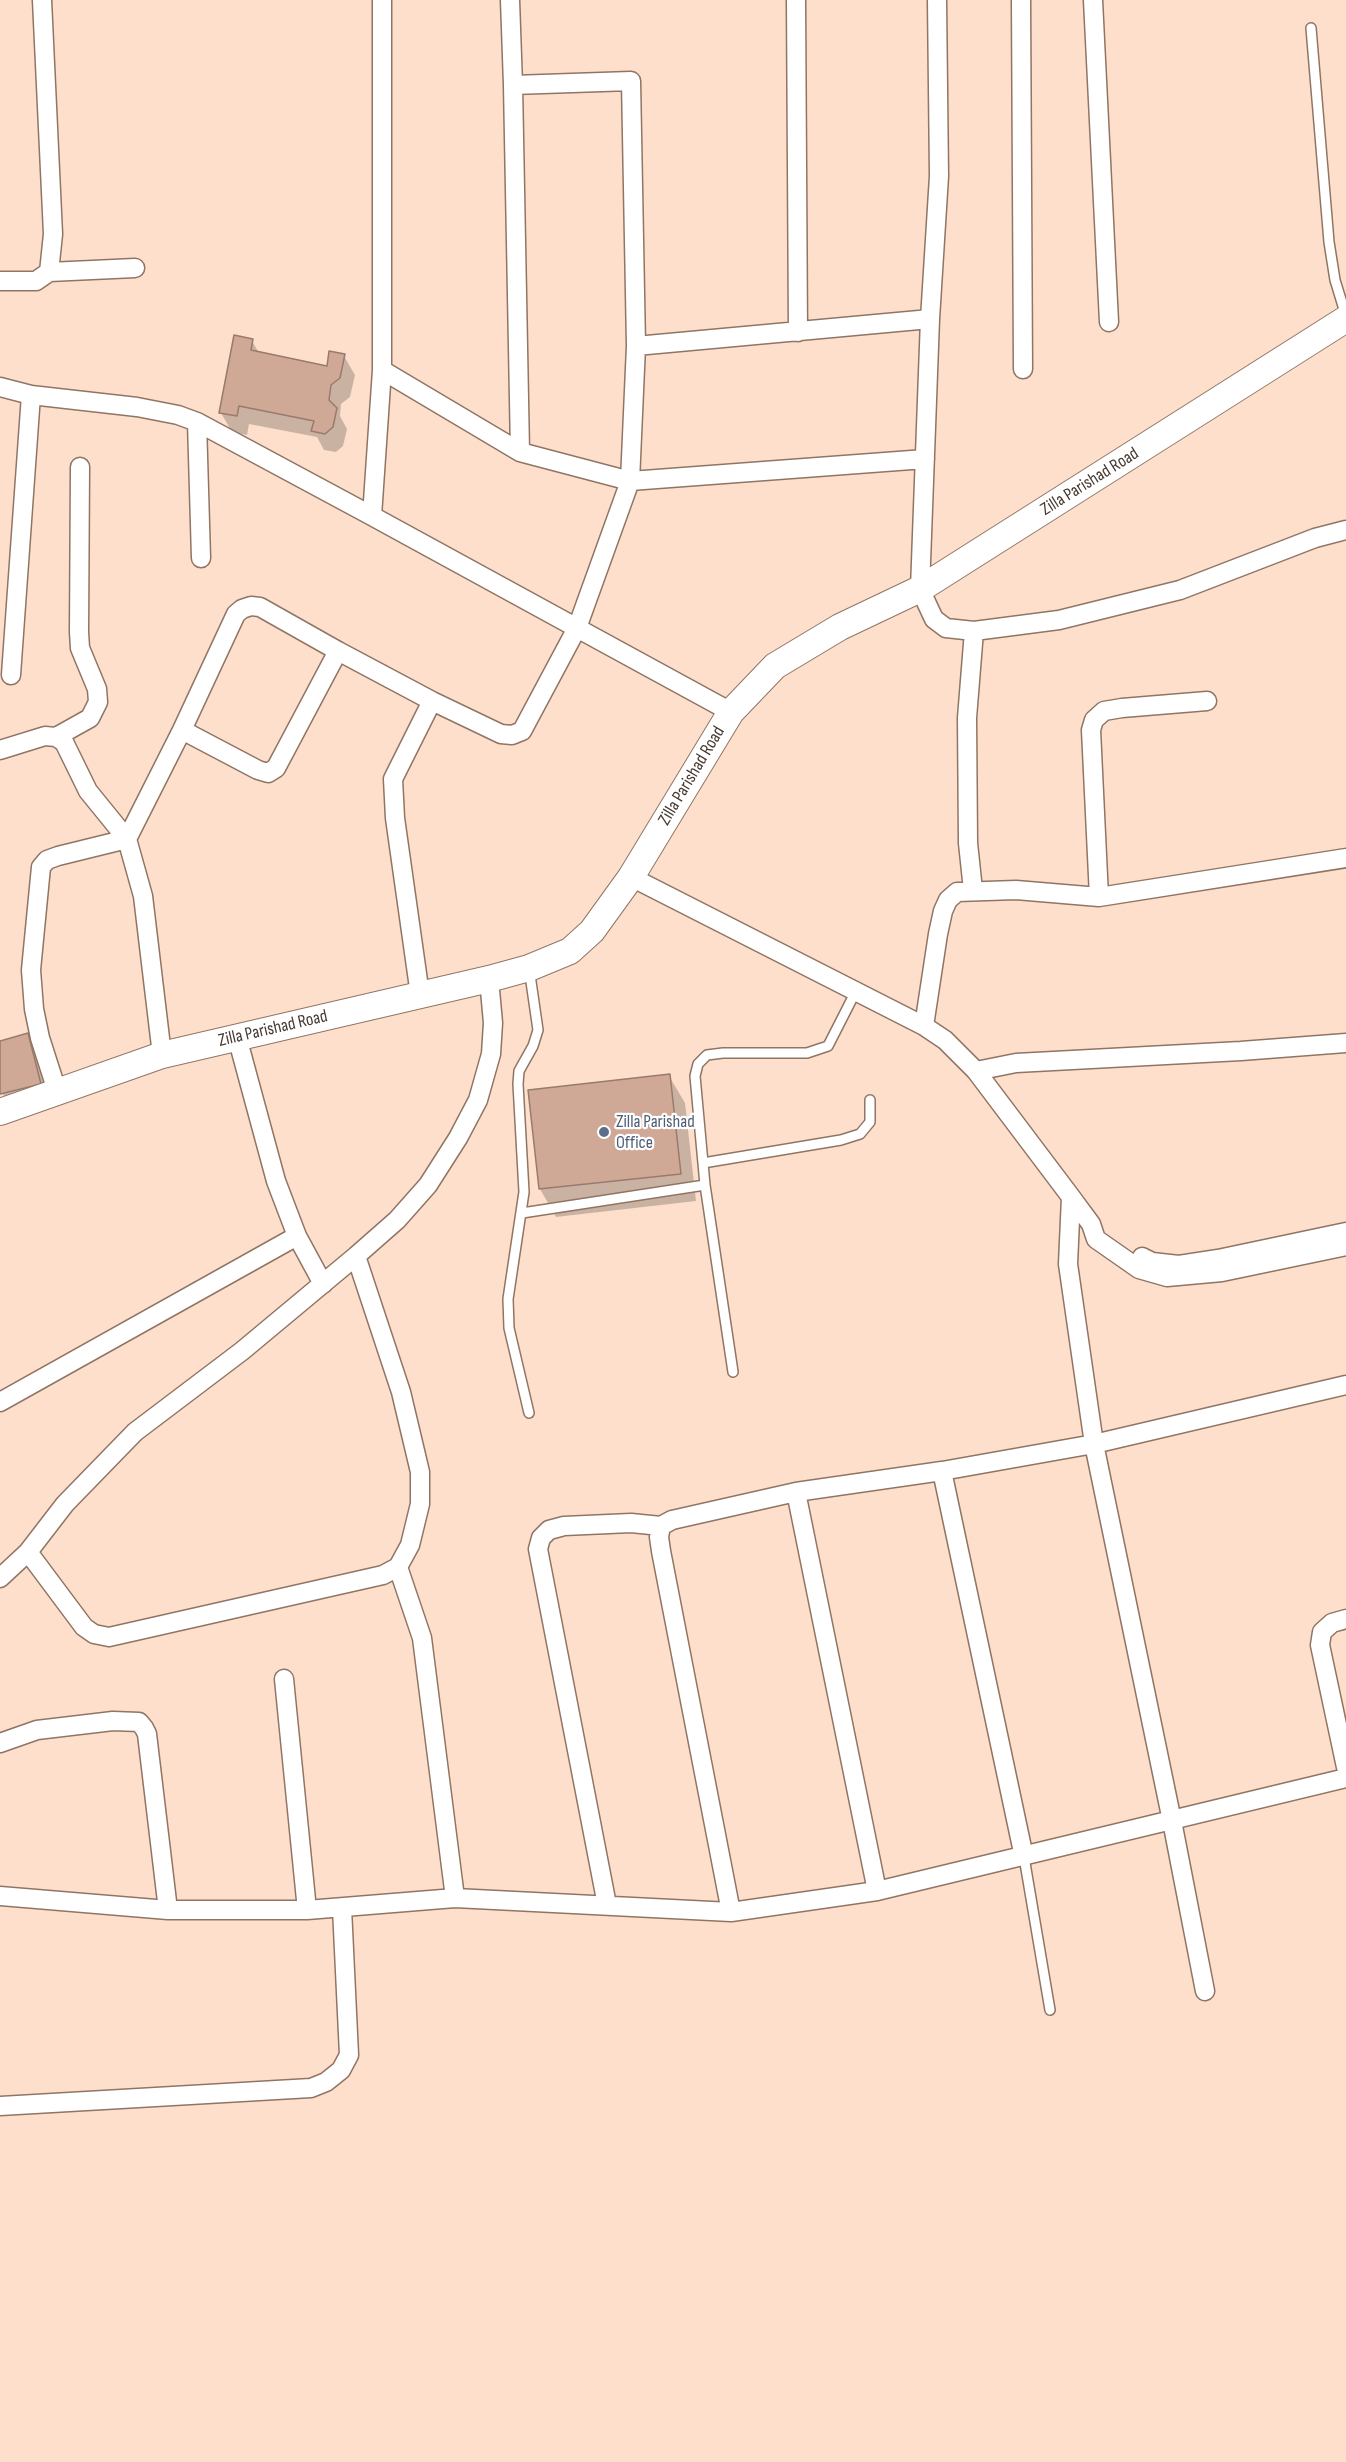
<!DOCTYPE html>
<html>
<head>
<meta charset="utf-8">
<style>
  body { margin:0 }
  canvas { display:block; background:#fddfcc }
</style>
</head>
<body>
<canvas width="1346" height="2462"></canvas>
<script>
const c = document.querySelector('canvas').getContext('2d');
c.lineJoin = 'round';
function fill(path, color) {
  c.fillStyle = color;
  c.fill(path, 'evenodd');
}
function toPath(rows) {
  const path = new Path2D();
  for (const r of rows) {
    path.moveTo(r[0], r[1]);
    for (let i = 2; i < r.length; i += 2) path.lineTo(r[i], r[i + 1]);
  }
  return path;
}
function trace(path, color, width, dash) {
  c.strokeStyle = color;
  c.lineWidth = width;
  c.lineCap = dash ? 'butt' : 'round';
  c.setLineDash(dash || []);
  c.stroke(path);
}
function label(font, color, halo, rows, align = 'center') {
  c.font = font + ' "Sofia Sans Condensed",sans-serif';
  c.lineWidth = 4.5;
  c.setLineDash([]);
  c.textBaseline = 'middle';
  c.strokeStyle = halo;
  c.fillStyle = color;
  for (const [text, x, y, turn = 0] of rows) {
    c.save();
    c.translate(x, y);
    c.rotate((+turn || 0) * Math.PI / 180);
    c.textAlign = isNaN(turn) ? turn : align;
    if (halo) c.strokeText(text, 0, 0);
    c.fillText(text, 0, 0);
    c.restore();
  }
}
fill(toPath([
  [252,341,259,353,328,368,344,356,355,375,350,397,341,404,340,416,347,429,343,446,336,452,324,450,317,437,249,424,247,435,232,432,221,413],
  [28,1035,36,1049,48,1098,9,1107,0,1088,0,1042],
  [669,1076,685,1103,696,1201,556,1217,540,1189]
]), '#0003');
const building = toPath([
  [234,335,253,339,251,350,327,366,329,351,345,354,340,378,331,385,329,400,337,408,333,427,325,434,311,431,314,421,239,406,237,416,219,413,234,335],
  [28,1033,41,1084,0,1094,0,1041,28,1033],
  [670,1074,681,1174,539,1189,528,1090,670,1074]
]);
fill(building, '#cfa896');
trace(building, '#987b6d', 1.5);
const lane = toPath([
  [1311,28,1329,242,1335,280,1346,316],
  [529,968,538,1030,533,1046,519,1071,518,1084,524,1192,508,1299,509,1328,529,1413],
  [703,1163,841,1140,860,1134,870,1122,870,1100],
  [522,1213,705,1185],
  [733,1372,705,1185,695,1076,698,1064,707,1055,723,1053,807,1053,828,1046,856,991],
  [1024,1857,1050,2010]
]);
const street = toPath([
  [42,0,53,234,49,272],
  [796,0,798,332],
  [937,0,939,176,930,319,920,589,934,619,946,628,974,631,1059,620,1180,590,1315,538,1346,530],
  [1021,0,1023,369],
  [1093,0,1109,322],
  [513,85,520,452],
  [0,281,36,281,49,272,135,268],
  [636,346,930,319],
  [382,370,520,452,630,481,925,459],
  [0,387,31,395,137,407,178,415,197,422,372,516,382,370,382,0],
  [197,422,201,558],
  [372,516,577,628,630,481,636,346,631,81,513,85,510,0],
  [338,651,432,701,501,734,512,735,522,731,577,628,731,712],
  [11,675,31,395],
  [56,737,90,718,98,702,97,689,80,648,79,632,80,467],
  [0,750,45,736,56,737,64,742,88,791,127,839,143,896,162,1055],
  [631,877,924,1026,945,1040,976,1071,1071,1197,1091,1224,1096,1239,1139,1269,1167,1277,1222,1272,1346,1246],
  [973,890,968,843,967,718,974,631],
  [1099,897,1091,730,1094,720,1104,711,1122,708,1207,701],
  [420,995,395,818,393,779,432,701],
  [924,1026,938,934,943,911,948,900,957,892,1016,890,1099,897,1346,858],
  [237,1037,276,1181,297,1236,323,1284],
  [976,1071,1016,1063,1241,1051,1346,1043],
  [57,1091,40,1038,34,1009,31,970,41,867,47,860,58,856,127,839,182,730,258,770,268,773,276,768,338,651,260,607,251,606,242,609,236,614,182,730],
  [1071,1197,1068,1264,1094,1444,1172,1821,1205,1991],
  [1142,1257,1152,1262,1179,1265,1218,1259,1346,1232],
  [0,1402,297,1236],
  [796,1492,877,1891],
  [28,1552,84,1627,94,1634,109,1637,383,1575,398,1567,410,1545,420,1504,420,1472,401,1392,356,1256],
  [398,1567,422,1638,455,1898],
  [0,1578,28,1552,65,1504,135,1432,242,1351,356,1256,397,1220,428,1185,458,1138,478,1100,491,1054,493,1023,489,979],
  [1346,1619,1332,1623,1322,1632,1320,1645,1346,1767],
  [284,1679,307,1910],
  [0,1743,37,1730,113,1721,139,1722,144,1728,147,1734,168,1910],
  [1024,1857,942,1471,1094,1444,1346,1385],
  [0,1896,168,1910,307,1910,455,1898,731,1912,877,1891,1346,1778],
  [607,1905,538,1549,541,1538,549,1530,564,1526,631,1523,661,1526],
  [731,1912,661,1551,659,1537,661,1526,672,1520,796,1492,942,1471],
  [0,2106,311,2088,326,2082,341,2070,349,2055,342,1908]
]);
const secondary = toPath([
  [0,1112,162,1055,489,979,529,968,570,951,592,931,631,877,731,712,775,666,840,627,920,589,1346,319]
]);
trace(lane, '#907564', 12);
trace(street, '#907564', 21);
trace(secondary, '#907564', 28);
trace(lane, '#fff', 9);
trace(street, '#fff', 18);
trace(secondary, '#fff', 26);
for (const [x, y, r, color] of [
  [604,1132,6,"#5c6f8a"]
]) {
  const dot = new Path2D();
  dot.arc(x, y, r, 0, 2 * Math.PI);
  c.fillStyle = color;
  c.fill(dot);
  trace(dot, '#fff', 2);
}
label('18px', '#463a32', '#fff', [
  ["Zilla Parishad Road",1090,482,-32],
  ["Zilla Parishad Road",692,776,-59],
  ["Zilla Parishad Road",273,1029,-13]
]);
label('18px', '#4e5e75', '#fff', [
  ["Zilla Parishad",616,1122],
  ["Office",616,1143]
], 'left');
</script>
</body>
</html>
